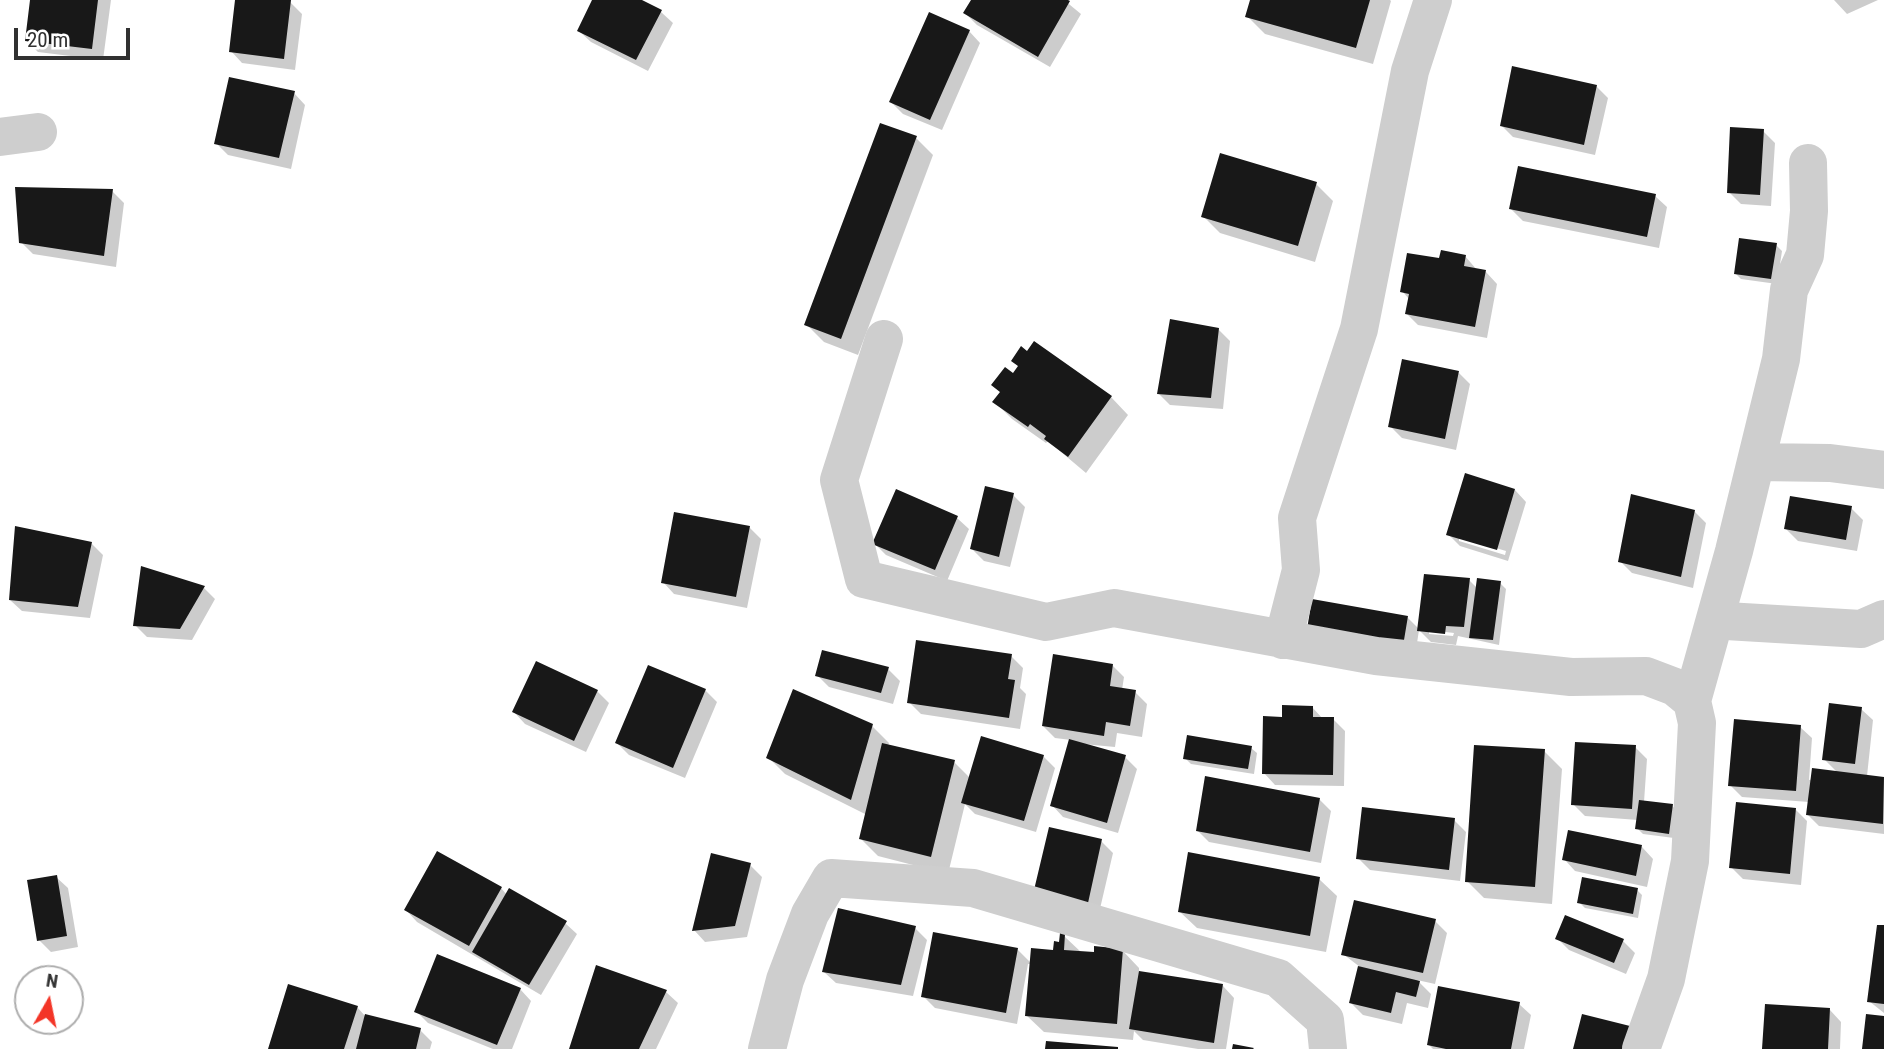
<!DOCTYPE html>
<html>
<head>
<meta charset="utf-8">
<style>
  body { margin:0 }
  #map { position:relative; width:1884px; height:1049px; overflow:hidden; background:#fff; font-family:"Roboto Condensed",sans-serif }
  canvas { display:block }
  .north { position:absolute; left:14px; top:965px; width:70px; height:70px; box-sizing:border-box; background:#fff; border:2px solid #adadad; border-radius:50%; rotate:9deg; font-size:19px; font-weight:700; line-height:28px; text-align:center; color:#313131 }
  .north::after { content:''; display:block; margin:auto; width:24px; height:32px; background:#f33527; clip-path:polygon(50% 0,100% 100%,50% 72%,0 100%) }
  .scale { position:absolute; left:14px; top:28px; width:116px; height:32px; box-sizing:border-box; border:4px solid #313131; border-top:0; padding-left:9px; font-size:21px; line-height:24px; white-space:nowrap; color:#313131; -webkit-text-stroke:5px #fff; paint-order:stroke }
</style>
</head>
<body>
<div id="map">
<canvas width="1884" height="1049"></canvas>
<div class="north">N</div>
<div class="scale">20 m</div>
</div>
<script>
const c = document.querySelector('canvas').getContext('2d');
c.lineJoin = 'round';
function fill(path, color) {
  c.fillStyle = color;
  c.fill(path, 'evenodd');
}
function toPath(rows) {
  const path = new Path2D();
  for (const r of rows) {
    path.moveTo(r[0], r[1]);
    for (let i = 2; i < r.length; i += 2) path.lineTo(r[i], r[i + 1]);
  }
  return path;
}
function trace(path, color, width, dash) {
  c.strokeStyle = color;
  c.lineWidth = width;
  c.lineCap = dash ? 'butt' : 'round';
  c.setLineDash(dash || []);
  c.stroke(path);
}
fill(toPath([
  [31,0,111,0,103,60,38,52,26,40],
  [237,0,290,2,302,14,295,70,242,63,231,51],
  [594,0,638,0,661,12,673,23,648,71,591,42,579,31],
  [973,0,1064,0,1081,14,1050,67,977,25,965,13],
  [1252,0,1390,0,1391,1,1373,64,1265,34,1247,16],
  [1834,0,1878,0,1847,14],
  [969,31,980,43,942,130,903,114,891,102],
  [1596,86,1608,98,1595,155,1513,137,1501,125],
  [294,93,305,105,291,169,228,155,216,143],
  [1763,131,1775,143,1771,206,1741,204,1729,192],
  [916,138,933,155,858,355,824,342,807,325],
  [1316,184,1333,201,1315,262,1220,233,1203,216],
  [112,191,124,203,116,267,33,254,21,242],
  [1655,196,1667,207,1659,248,1523,221,1511,209],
  [1776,245,1782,251,1777,284,1741,279,1735,273],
  [1465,256,1477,270,1486,272,1497,284,1487,338,1418,325,1407,314,1409,299,1402,291,1441,260],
  [1218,329,1230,341,1223,409,1170,405,1158,393],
  [1019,367,1111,397,1128,415,1086,473,1048,441,1046,443,1012,419,995,402],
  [1459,373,1470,384,1456,450,1402,438,1390,426],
  [1515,490,1526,502,1508,561,1460,546,1448,534],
  [1459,537,1506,551,1505,555,1459,541],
  [1013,495,1025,507,1010,567,984,561,972,549],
  [1851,508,1863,520,1857,551,1798,541,1786,529],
  [1694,511,1706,523,1693,588,1632,573,1620,561],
  [957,518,969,529,947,581,886,555,874,543],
  [749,527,761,539,747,608,674,594,663,582],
  [92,544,103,555,90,618,22,611,10,600],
  [1469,580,1477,588,1500,583,1506,589,1499,645,1458,636,1456,645,1431,642,1419,630,1414,663,1319,646,1408,618,1419,629],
  [1429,630,1454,633,1453,636,1429,634],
  [204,588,215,599,192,640,147,637,135,625],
  [1011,656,1023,668,1020,688,1026,694,1020,729,921,714,909,702],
  [1112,665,1124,677,1122,690,1135,692,1147,704,1142,737,1117,733,1115,747,1083,744,1125,757,1137,769,1118,833,1063,817,1052,805,1071,740,1055,738,1043,726],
  [888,669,900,681,893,704,829,687,817,675],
  [705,690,717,702,685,778,629,755,617,743],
  [597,691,609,703,586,752,525,724,514,712],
  [1312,707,1323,719,1333,719,1345,731,1344,786,1275,785,1264,773,1284,719],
  [1861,709,1873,720,1867,776,1884,779,1884,834,1819,826,1807,814,1809,802,1742,797,1730,785,1800,727,1812,738,1809,780,1838,773,1824,759],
  [872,726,889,743,888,746,954,762,970,778,1043,756,1055,768,1036,832,975,814,965,804,948,874,878,856,861,839,867,815,785,774,768,757],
  [1635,747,1647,759,1644,802,1672,806,1678,811,1674,838,1643,834,1637,828,1638,820,1585,816,1573,804],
  [1251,748,1257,753,1254,774,1191,764,1185,758],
  [1544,751,1562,769,1552,904,1484,898,1467,881],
  [1319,799,1331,811,1321,863,1209,842,1197,830],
  [1796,810,1807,821,1801,885,1743,879,1731,867],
  [1454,820,1466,832,1460,881,1370,870,1358,858],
  [1101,841,1113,853,1099,913,1036,890],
  [1642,847,1653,859,1647,887,1575,871,1564,859],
  [750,865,762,877,747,937,705,942,694,930],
  [56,877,68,888,78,947,51,952,39,940],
  [1319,879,1337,896,1326,952,1197,928,1179,911],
  [501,888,507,895,565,923,577,934,541,995,417,922,406,910],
  [1637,890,1642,895,1638,918,1585,908,1579,902],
  [1566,917,1623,941,1635,953,1626,974,1569,950,1557,938],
  [1435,921,1447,933,1435,984,1417,980,1431,994,1428,1008,1407,1003,1402,1024,1363,1015,1351,1003,1360,967,1343,954],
  [1884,927,1884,1013,1869,1001],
  [915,928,927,940,913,996,836,983,824,972],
  [1064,936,1082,953,1122,950,1139,968,1139,972,1223,986,1234,998,1226,1049,1198,1049,1143,1040,1134,1031,1133,1040,1044,1032,1026,1015,1031,964,1028,964,1017,1024,935,1008,923,996,1017,949,1031,963,1055,952],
  [520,989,531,1001,512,1049,493,1049,428,1023,416,1011],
  [666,992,678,1003,656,1049,571,1049],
  [1519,1004,1531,1015,1524,1049,1433,1049,1429,1045],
  [357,1007,366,1017,420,1030,432,1042,430,1049,270,1049],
  [1830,1010,1841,1022,1840,1049,1764,1049]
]), '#0003');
fill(toPath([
  [30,0,98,0,92,49,25,41],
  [235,0,291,0,284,59,229,52],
  [592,0,642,0,662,10,636,60,577,31],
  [971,0,1068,0,1070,1,1038,57,963,13],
  [1250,0,1370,0,1356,48,1245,17],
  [929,12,970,30,930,120,889,102],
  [1512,66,1597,85,1584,145,1500,126],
  [229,77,295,91,279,158,214,144],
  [880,123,917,136,841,339,804,325],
  [1730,127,1764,129,1760,195,1727,193],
  [1220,153,1317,182,1298,246,1201,217],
  [1518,166,1656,194,1647,237,1509,209],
  [15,187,113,189,104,256,19,243],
  [1739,238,1777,243,1771,279,1734,274],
  [1441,250,1466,255,1464,266,1486,270,1475,327,1405,314,1409,294,1400,292,1407,253,1439,258],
  [1170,319,1219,328,1211,398,1157,394],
  [1034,341,1112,396,1068,457,1044,439,1046,436,1030,424,1028,427,992,402,1000,392,991,385,1005,367,1013,373,1018,366,1011,361,1021,346,1027,351],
  [1402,359,1459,371,1445,439,1388,427],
  [1465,473,1515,489,1497,550,1446,535],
  [985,486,1014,493,999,557,970,549],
  [896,489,958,516,935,570,872,544],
  [1631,494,1695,510,1681,577,1618,562],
  [1790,496,1852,506,1846,540,1784,529],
  [674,512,750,526,736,597,661,583],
  [15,526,92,542,78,607,9,600],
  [141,566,205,586,180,629,133,626],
  [1424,574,1470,578,1464,627,1446,626,1445,634,1417,631],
  [1477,578,1501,581,1493,640,1469,638],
  [1312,599,1408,616,1402,652,1306,635],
  [916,640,1012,654,1008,679,1015,680,1009,718,907,703],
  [822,650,889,667,881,693,815,676],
  [1053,654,1113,664,1110,686,1136,690,1130,726,1106,722,1104,736,1042,726],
  [536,661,598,690,574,741,512,712],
  [648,665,706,689,673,768,615,743],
  [793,689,873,724,851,800,766,758],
  [1829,703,1862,707,1855,764,1822,760],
  [1282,705,1313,706,1313,717,1334,717,1333,775,1262,774,1263,716,1282,717],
  [1734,719,1801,725,1796,791,1728,786],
  [1187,735,1252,746,1248,769,1183,759],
  [981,736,1044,755,1024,821,961,803],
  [1069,739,1126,755,1107,823,1050,806],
  [1575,742,1636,745,1632,809,1571,805],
  [882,743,955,760,931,857,859,839],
  [1474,745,1545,749,1535,887,1465,882],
  [1812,768,1884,777,1883,824,1806,815],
  [1205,776,1320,798,1310,852,1196,831],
  [1639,800,1673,804,1669,834,1635,829],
  [1736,802,1796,808,1790,874,1729,868],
  [1362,807,1455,818,1449,870,1356,859],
  [1049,827,1102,839,1088,903,1034,890],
  [1568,830,1642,845,1636,876,1562,860],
  [437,851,502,887,469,946,404,910],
  [1188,852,1320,877,1310,936,1178,912],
  [711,853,751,863,735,926,692,931],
  [57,875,67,936,37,941,27,880],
  [1582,877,1638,888,1633,914,1577,903],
  [509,888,567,921,529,985,472,952],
  [1354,900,1436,919,1423,973,1341,955],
  [838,908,916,926,901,985,822,972],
  [1565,915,1624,939,1614,963,1555,939],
  [1877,925,1884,925,1884,1004,1867,1002],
  [933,932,1018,948,1006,1013,921,997],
  [1060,933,1065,934,1064,950,1094,952,1094,946,1123,949,1117,1024,1025,1016,1031,948,1053,950,1054,941,1059,942],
  [437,954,521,988,497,1045,414,1012],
  [596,965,667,990,639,1049,569,1049],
  [1358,966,1420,981,1416,997,1396,992,1391,1013,1349,1003],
  [1139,971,1223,984,1214,1043,1129,1029],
  [288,984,358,1006,344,1049,268,1049],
  [1438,986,1520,1002,1511,1049,1446,1049,1427,1045],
  [1765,1004,1830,1008,1828,1049,1762,1049],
  [365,1014,421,1028,416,1049,356,1049],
  [1582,1014,1634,1027,1629,1049,1573,1049],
  [1866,1014,1884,1016,1884,1049,1862,1049],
  [1046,1041,1118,1047,1118,1049,1045,1049],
  [1233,1044,1254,1048,1253,1049,1232,1049]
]), '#181818');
trace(toPath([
  [0,137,38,132],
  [884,339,839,480,864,579,1046,622,1114,608,1376,656,1571,677,1646,676,1675,687,1692,701],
  [1756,462,1830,463,1884,470],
  [1726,621,1861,629,1884,619],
  [1283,640,1301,570,1297,518,1359,329,1410,71,1433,0],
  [767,1049,785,980,810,914,831,878,973,888,1278,978,1325,1020,1328,1049],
  [1641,1049,1666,979,1690,861,1697,723,1692,701,1734,551,1781,359,1789,290,1805,255,1809,211,1808,163]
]), '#cecece', 38);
</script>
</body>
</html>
